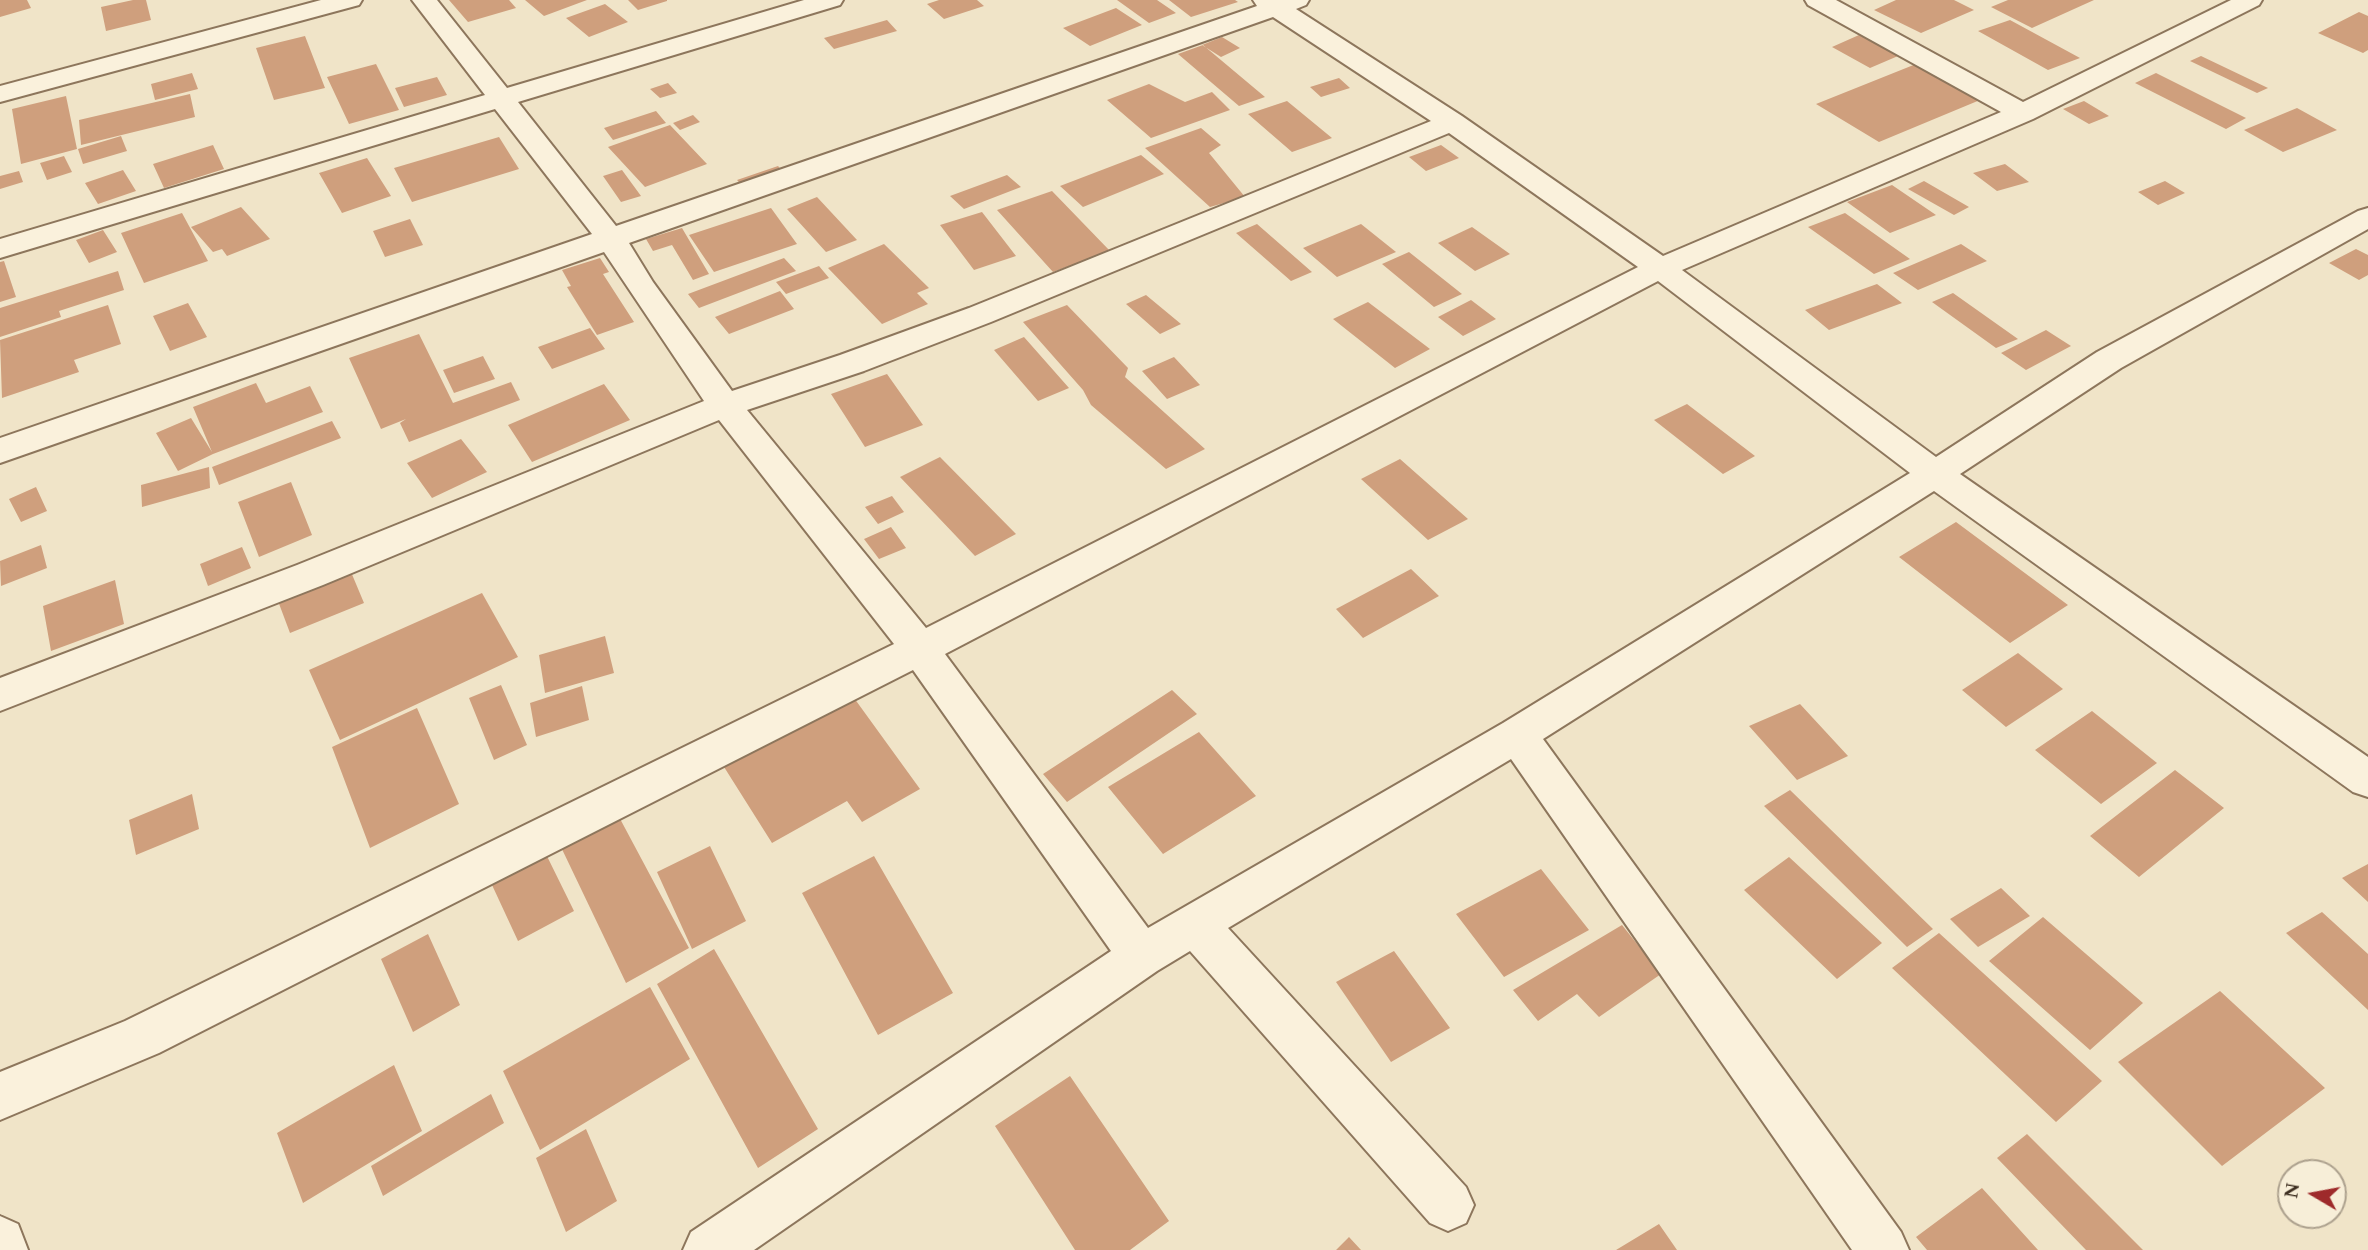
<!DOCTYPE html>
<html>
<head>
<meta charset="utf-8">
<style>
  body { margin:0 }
  #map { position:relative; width:2368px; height:1250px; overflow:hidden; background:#f0e4c8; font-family:Spectral,serif }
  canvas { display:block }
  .north { position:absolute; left:2277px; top:1159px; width:70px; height:70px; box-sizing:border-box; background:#f7eed8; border:2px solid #ada18e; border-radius:50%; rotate:280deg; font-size:19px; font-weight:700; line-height:28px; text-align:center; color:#3d2e20 }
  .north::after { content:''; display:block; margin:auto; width:24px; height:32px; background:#9e2a2b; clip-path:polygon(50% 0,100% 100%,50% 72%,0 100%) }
</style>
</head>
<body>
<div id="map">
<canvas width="2368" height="1250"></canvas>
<div class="north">N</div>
</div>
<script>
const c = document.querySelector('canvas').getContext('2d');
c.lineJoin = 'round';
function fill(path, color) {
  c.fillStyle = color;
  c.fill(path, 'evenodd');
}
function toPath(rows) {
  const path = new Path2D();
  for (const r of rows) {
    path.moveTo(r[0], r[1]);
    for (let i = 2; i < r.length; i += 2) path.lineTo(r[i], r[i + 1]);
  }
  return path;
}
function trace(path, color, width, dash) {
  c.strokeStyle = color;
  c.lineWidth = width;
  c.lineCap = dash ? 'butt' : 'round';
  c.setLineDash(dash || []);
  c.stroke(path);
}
fill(toPath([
  [0,0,27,0,31,8,0,17],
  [133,0,146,0,151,20,106,31,101,7],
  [449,0,509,0,516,8,468,22],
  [525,0,587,0,544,16],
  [628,0,667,0,667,1,638,10],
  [939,0,977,0,984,6,944,19,927,4],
  [1117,0,1157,0,1176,13,1149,23],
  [1169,0,1235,0,1238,2,1191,17],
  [1896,0,1954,0,1974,10,1921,33,1874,10],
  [2008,0,2094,0,2032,28,1991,7],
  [605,4,628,22,589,37,566,18],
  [1116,8,1142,25,1090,46,1063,28],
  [2359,12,2368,16,2368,50,2363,53,2318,33],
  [887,20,897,31,834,49,824,38],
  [2010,20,2080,58,2048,70,1978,31],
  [1859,35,1898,56,1870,68,1832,47],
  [305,36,325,88,274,100,256,48],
  [1222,37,1240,48,1221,57,1202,45],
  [1203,45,1265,97,1239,106,1178,54],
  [2201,56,2268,88,2257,93,2190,61],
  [376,64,399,110,349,124,327,77],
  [1916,64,1980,100,1879,142,1816,104],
  [192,73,198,89,155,100,151,84],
  [2156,73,2246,118,2226,129,2135,83],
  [437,77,447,95,404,107,395,88],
  [1339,78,1350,88,1321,97,1310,87],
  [668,83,677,93,660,98,650,89],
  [1149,84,1185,102,1212,92,1230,110,1151,138,1107,100],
  [190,94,195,117,81,145,79,120],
  [66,96,77,149,21,164,12,109],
  [1287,101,1332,138,1292,152,1248,114],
  [2084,101,2109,116,2089,124,2063,109],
  [2297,108,2337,130,2283,152,2244,130],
  [656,111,666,123,613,140,604,128],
  [693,115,700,122,680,130,673,123],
  [670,125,707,164,645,187,608,147],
  [1201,128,1221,145,1209,153,1245,197,1210,207,1145,148],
  [121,136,127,151,83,164,78,149],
  [499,137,519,169,412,202,394,168],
  [213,145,224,169,164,188,153,164],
  [1441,145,1459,158,1426,171,1409,157],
  [1141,155,1164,174,1083,207,1060,186],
  [64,156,72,172,47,180,40,163],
  [367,158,391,196,342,213,319,173],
  [2005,164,2029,182,1997,191,1973,173],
  [778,166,789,178,748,192,737,180],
  [123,170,136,191,98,204,85,183],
  [622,170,641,196,621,202,603,176],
  [19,171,23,182,0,189,0,176],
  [1007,175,1021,187,964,209,950,196],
  [1924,181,1969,207,1954,215,1908,189],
  [2165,181,2185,193,2158,205,2138,192],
  [1892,185,1936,215,1890,233,1847,202],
  [1052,191,1110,251,1053,272,997,210],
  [817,197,857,240,826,252,787,209],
  [241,207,270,239,227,256,222,249,213,252,191,227],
  [771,208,797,244,714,272,689,235],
  [982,212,1016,256,974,270,940,225],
  [182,213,208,261,144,283,121,233],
  [1845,213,1910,259,1874,274,1808,227],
  [410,219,423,245,385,257,373,231],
  [1257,224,1312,272,1291,281,1236,233],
  [1361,224,1396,252,1337,277,1303,248],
  [1472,227,1510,254,1475,271,1438,243],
  [682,228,709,274,693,280,672,245,653,251,646,239],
  [103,230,117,252,89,263,76,240],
  [884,244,929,288,917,293,928,304,882,324,828,268],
  [1961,244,1987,261,1918,290,1893,273],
  [2356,249,2368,255,2368,275,2359,280,2329,263],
  [1409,252,1462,294,1434,307,1382,264],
  [600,258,609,272,603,274,634,322,597,335,567,287,571,286,562,270],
  [784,258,796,271,699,308,688,294],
  [4,261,16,297,0,302,0,262],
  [819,266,829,278,786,294,776,282],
  [118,271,124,290,59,311,61,317,0,337,0,308],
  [1877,284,1902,303,1829,330,1805,310],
  [780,291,794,309,729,334,715,317],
  [1953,293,2018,339,1996,348,1932,302],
  [1146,295,1181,324,1160,334,1126,304],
  [1471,300,1496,319,1463,336,1438,317],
  [1368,302,1430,349,1395,368,1333,319],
  [188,303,207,337,170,351,153,316],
  [108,305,121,344,74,360,79,372,2,398,0,340],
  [1067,305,1128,368,1125,377,1205,449,1166,469,1091,405,1083,390,1023,322],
  [590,328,605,349,552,369,538,347],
  [2046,330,2071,346,2026,370,2001,353],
  [419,334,453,403,511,382,520,400,409,442,400,423,406,419,381,429,349,358],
  [1024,337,1069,388,1038,401,994,350],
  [483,356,495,379,454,393,443,370],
  [1174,357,1200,385,1167,399,1142,371],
  [887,374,923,425,865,447,831,394],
  [256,383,266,403,310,386,323,412,213,454,178,471,156,433,191,418,212,452,193,407],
  [604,384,630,420,532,462,508,425],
  [1687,404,1755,456,1723,474,1654,420],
  [332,421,341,438,219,485,212,467],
  [461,439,487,472,432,498,407,463],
  [940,457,1016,534,975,556,900,477],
  [1400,459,1468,519,1428,540,1361,479],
  [209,467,210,488,142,507,141,485],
  [291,482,312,535,259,557,238,502],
  [36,487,47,511,21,522,9,499],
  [892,496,904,512,878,524,865,507],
  [1956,522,2068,605,2010,643,1899,557],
  [891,527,906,548,879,559,864,539],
  [41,545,47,568,1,586,0,561],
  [242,547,251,568,208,586,200,564],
  [1411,569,1439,596,1363,638,1336,609],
  [351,572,364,603,290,633,278,601],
  [115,580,124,624,51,651,43,606],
  [482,593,518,657,340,740,309,670],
  [605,636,614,673,545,693,539,655],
  [2018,653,2063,689,2006,727,1962,690],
  [501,685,527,745,494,760,469,698],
  [582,686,589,720,536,737,530,703],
  [1172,690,1197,714,1067,802,1043,774],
  [849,691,920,789,862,822,847,801,772,843,719,759],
  [1800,704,1848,756,1797,780,1749,726],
  [417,708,459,804,370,848,332,747],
  [2092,711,2157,763,2101,804,2035,750],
  [1199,732,1256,796,1163,854,1108,787],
  [2175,770,2224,808,2139,877,2090,836],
  [1790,790,1933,929,1907,947,1764,806],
  [192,794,199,829,136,855,129,820],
  [618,815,689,948,626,983,560,845],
  [541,844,574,911,518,941,486,872],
  [710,846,746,921,692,949,657,872],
  [874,856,953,993,878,1035,802,893],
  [1789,857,1882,943,1837,979,1744,890],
  [2368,864,2368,902,2342,878],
  [1541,869,1589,930,1504,977,1456,914],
  [2001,888,2030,916,1978,947,1950,919],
  [2322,912,2368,954,2368,1010,2286,933],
  [2043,917,2143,1003,2090,1050,1989,961],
  [1622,925,1661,974,1599,1017,1577,994,1538,1021,1513,990],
  [1939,933,2102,1081,2056,1122,1892,968],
  [428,934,460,1005,413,1032,381,959],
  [714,949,818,1129,758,1168,657,984],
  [1394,951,1450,1028,1391,1062,1336,982],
  [650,987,690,1059,540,1150,503,1071],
  [2220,991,2325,1088,2222,1166,2118,1062],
  [394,1065,422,1131,303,1203,277,1133],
  [1070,1076,1169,1221,1130,1250,1075,1250,995,1126],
  [491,1094,504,1123,383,1196,371,1166],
  [586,1129,617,1201,566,1232,536,1158],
  [2027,1134,2143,1250,2086,1250,1997,1158],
  [1982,1188,2038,1250,1927,1250,1916,1237],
  [1659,1224,1677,1250,1616,1250],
  [1349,1237,1361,1250,1336,1250]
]), '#cf9f7d');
const minor = toPath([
  [321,0,362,0,359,5,0,102,0,86,321,0],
  [412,0,437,0,507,88,804,0,843,0,840,5,518,102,616,226,1257,6,1253,0,1309,0,1306,5,1296,9,1462,116,1663,256,2001,112,1808,5,1805,0,1836,0,2023,102,2231,0,2262,0,2259,5,2033,119,1682,270,1936,457,2097,352,2358,211,2368,208,2368,229,2121,368,1960,474,2368,757,2368,797,2353,792,1934,491,1543,739,1901,1232,1909,1250,1852,1250,1511,759,1228,928,1466,1187,1474,1205,1466,1223,1448,1231,1430,1223,1190,951,1157,971,754,1250,683,1250,691,1232,1111,951,913,670,159,1053,0,1120,0,1072,125,1021,894,644,719,420,323,585,0,711,0,678,297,565,704,401,604,252,0,463,0,438,592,234,495,109,0,258,0,239,485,95,412,0],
  [1273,17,1431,121,969,308,840,355,732,391,653,282,629,243,1273,17],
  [1449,133,1638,267,926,628,747,410,864,371,991,322,1449,133],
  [1658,281,1910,473,1503,723,1148,928,945,654,1658,281],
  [0,1216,18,1224,28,1250,0,1250,0,1216]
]);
trace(minor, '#8d765c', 4);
fill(minor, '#faf1dc');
</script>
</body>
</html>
